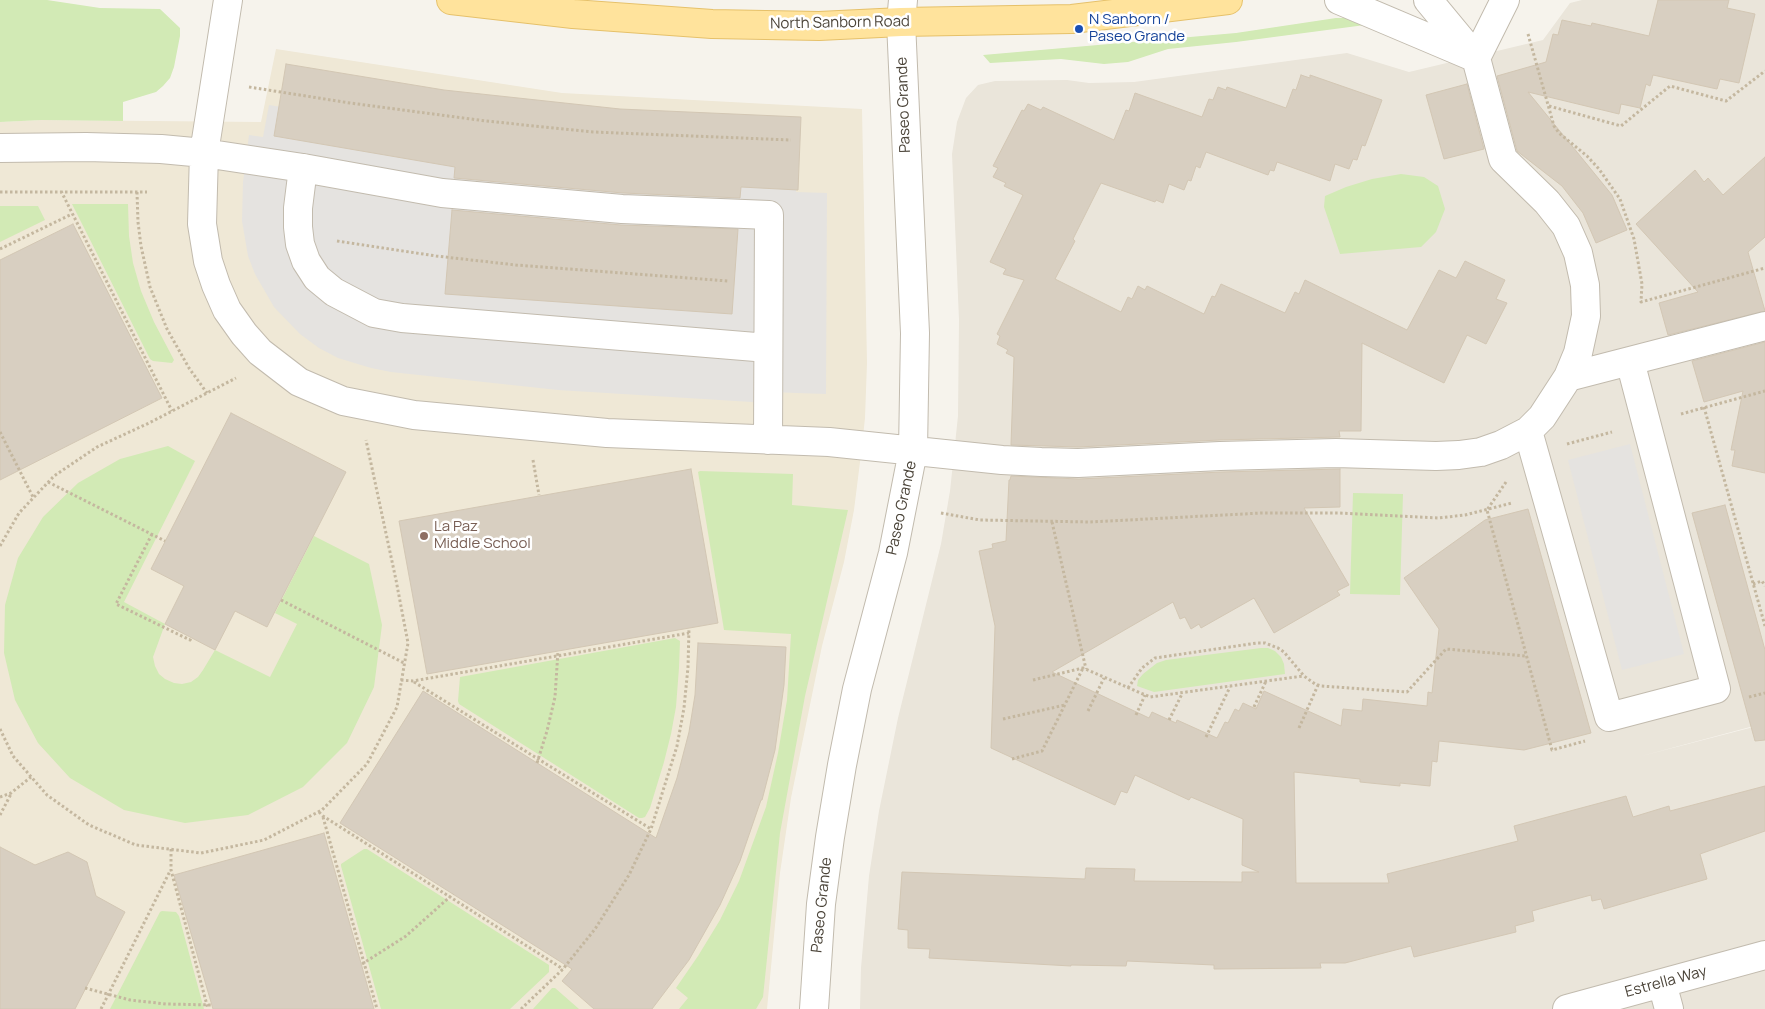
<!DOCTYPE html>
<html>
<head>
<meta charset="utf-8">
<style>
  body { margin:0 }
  canvas { display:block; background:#f6f3ec }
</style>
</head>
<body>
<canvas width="1765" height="1009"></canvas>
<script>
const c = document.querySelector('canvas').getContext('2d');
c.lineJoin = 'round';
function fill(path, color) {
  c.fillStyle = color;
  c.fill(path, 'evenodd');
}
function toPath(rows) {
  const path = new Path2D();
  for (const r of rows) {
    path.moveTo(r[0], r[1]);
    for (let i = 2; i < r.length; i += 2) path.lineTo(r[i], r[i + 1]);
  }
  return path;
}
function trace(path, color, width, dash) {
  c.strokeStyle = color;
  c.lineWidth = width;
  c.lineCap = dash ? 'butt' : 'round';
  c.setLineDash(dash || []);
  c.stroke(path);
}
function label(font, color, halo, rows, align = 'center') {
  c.font = font + ' Manrope,sans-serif';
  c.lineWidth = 5;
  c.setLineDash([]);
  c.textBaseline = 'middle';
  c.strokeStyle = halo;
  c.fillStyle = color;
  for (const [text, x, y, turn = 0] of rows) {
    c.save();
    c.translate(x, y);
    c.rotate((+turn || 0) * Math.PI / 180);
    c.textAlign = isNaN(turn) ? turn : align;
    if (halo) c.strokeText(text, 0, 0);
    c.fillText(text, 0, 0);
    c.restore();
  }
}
fill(toPath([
  [1582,0,1765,0,1765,723,1634,758,1765,724,1765,1009,860,1009,861,968,869,876,879,811,898,718,941,544,950,491,958,416,959,320,952,154,957,122,966,98,978,85,995,81,1067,80,1089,83,1134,82,1347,53,1409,72,1543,40,1570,3]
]), '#eae5da');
fill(toPath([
  [276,49,562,93,862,109,867,363,865,418,862,446,854,510,844,562,822,646,791,798,780,873,767,1009,0,1009,0,122,42,120,261,122]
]), '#efe8d6');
fill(toPath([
  [0,0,47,0,100,8,160,9,180,28,180,36,174,67,170,78,163,86,156,92,123,102,123,121,42,120,0,122],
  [1336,18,1351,18,1365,25,1236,42,1168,49,1128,62,1104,64,1061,59,990,63,983,55,1236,33],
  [1401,174,1424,177,1438,186,1445,209,1436,232,1421,247,1340,254,1324,207,1325,196,1346,187,1372,179],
  [72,204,128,204,129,236,133,263,141,291,154,322,174,360,172,363,153,361,150,359],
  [0,206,38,206,45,220,0,242],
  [168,446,195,461,124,602,165,624,153,657,155,666,159,674,165,679,174,683,182,684,191,682,198,677,203,670,215,650,270,677,297,624,275,613,314,536,369,564,382,625,374,687,347,743,303,787,248,815,185,823,124,810,70,778,38,743,15,700,4,653,5,605,18,558,43,517,78,483,120,459],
  [700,471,793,474,792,505,848,510,805,696,780,833,763,997,756,1009,679,1009,688,998,676,988,698,956,720,920,739,881,766,807,778,753,787,700,791,634,724,630,698,472],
  [1353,493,1403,494,1400,595,1350,594],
  [675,638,680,641,679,668,676,707,671,734,664,762,650,808,645,817,642,818,639,818,459,704,458,701,460,677],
  [1261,648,1268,648,1275,651,1281,657,1284,664,1285,674,1154,692,1137,686,1138,680,1143,674,1157,663,1166,660],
  [364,849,367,849,549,965,549,972,510,1009,381,1009,341,866,341,864],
  [162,911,176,912,179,916,204,1009,110,1009,160,912],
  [552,988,555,988,579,1009,533,1009]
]), '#d2eab5');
fill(toPath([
  [269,105,338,116,797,153,796,192,827,193,826,394,769,392,768,403,558,390,391,372,371,368,338,358,319,348,300,334,274,307,255,274,248,256,242,221,243,182,249,135,263,137],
  [1630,444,1684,654,1622,670,1568,460]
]), '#e5e3e0');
const building = toPath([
  [1658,0,1729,0,1727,8,1755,14,1739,83,1720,79,1717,89,1653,75,1650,86,1646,84,1640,108,1621,104,1619,114,1528,92,1612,195,1627,230,1596,243,1583,213,1562,186,1517,151,1497,76,1546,62,1553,34,1558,35,1562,20,1591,26,1592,23,1649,36,1658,0],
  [286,64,444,90,620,109,801,117,798,190,741,187,740,198,623,193,454,178,455,167,274,136,286,64],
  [1301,75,1310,78,1310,75,1382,100,1365,146,1362,145,1357,160,1353,159,1349,169,1335,164,1330,181,1277,162,1274,171,1270,170,1268,175,1206,152,1200,168,1196,166,1191,181,1188,180,1184,190,1169,184,1163,203,1156,200,1155,202,1101,183,1073,239,1075,241,1055,279,1121,312,1128,297,1132,299,1138,286,1145,290,1147,286,1204,314,1212,296,1215,297,1221,284,1285,313,1295,292,1299,294,1305,280,1407,330,1439,270,1456,278,1465,261,1505,280,1496,299,1507,303,1486,344,1467,335,1444,383,1362,343,1361,431,1339,431,1340,437,1220,440,1078,447,1011,445,1014,357,1006,353,1008,350,997,344,1000,336,997,334,1024,280,1003,274,1006,269,990,262,1023,195,1004,186,1006,183,993,177,998,168,993,166,1022,110,1024,111,1028,104,1041,110,1043,107,1114,140,1126,110,1129,111,1135,93,1202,117,1209,99,1213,100,1218,87,1226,90,1227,87,1286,108,1293,89,1296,90,1301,75],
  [1467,84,1484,149,1444,159,1426,95,1467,84],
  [1765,157,1765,237,1748,252,1765,311,1668,335,1659,303,1698,292,1636,224,1695,170,1704,182,1708,178,1723,195,1765,157],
  [452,210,621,225,738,229,732,314,445,294,452,210],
  [73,224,162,398,0,480,0,260,73,224],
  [1765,342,1765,473,1732,466,1735,450,1731,450,1743,391,1704,402,1692,361,1765,342],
  [231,413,346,472,267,627,235,611,215,650,165,624,184,586,151,569,231,413],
  [691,469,718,623,427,674,399,521,691,469],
  [1340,469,1340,507,1304,508,1349,585,1337,591,1340,595,1274,633,1254,598,1201,628,1199,624,1191,629,1185,617,1180,619,1173,602,1052,672,1149,718,1152,712,1176,723,1177,720,1217,738,1225,722,1228,723,1235,709,1239,711,1243,703,1256,709,1264,691,1341,726,1343,709,1362,711,1363,699,1427,706,1428,692,1432,693,1439,629,1404,578,1485,520,1528,509,1591,733,1524,750,1439,741,1437,762,1432,761,1430,786,1400,783,1400,786,1360,782,1360,779,1294,772,1296,883,1389,883,1387,874,1518,841,1514,826,1626,796,1633,817,1669,806,1670,811,1765,786,1765,831,1700,854,1707,879,1604,909,1601,899,1592,901,1591,895,1532,911,1534,921,1515,926,1516,932,1414,957,1411,946,1345,963,1320,963,1321,968,1214,969,1214,965,1127,961,1126,966,1071,965,1071,966,929,958,930,949,908,948,908,930,898,929,902,872,1085,879,1086,868,1135,869,1134,881,1242,882,1242,872,1259,872,1242,865,1243,819,1191,797,1189,800,1135,775,1127,793,1121,791,1115,805,991,748,995,626,979,551,993,548,992,544,1006,541,1009,480,1010,480,1011,476,1079,479,1221,472,1340,469],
  [1725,505,1765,650,1765,740,1755,741,1692,513,1725,505],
  [698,643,786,647,784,685,775,750,762,800,761,800,740,861,720,905,689,960,652,1009,594,1009,562,981,572,969,340,823,423,691,656,838,677,778,689,732,695,695,698,643],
  [324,833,374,1009,213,1009,174,875,324,833],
  [0,847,35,865,68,852,87,862,96,896,125,912,75,1009,0,1009,0,847]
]);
fill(building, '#d8cfc1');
trace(building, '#d3c7b4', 1);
const minor = toPath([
  [228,0,204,153,202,224,208,261,216,285,227,310,244,334,260,352,299,382,343,401,414,415,607,433,829,442,1002,460,1041,462,1078,463,1220,456,1336,453,1436,456,1459,455,1481,452,1501,445,1528,431],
  [1339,0,1476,58,1503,159,1547,202,1566,226,1578,253,1585,285,1586,316,1578,353,1568,377],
  [1428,0,1476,58,1505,0],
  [0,148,86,147,161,149,204,153,303,168,442,193,622,209,769,215,768,440],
  [303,168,298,208,298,227,300,244,306,261,317,278,334,292,374,313,402,318,768,348],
  [1630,361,1716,689,1609,717,1528,431,1542,417,1568,377,1765,326],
  [1662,983,1669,1009],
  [814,1009,821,904,830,837,842,765,857,689,893,553,913,451,915,333,901,22,903,0],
  [1567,1009,1765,955]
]);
const major = toPath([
  [451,0,573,14,712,24,819,26,901,22,1072,19,1228,0]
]);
trace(minor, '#c2bbae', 30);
trace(major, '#e6c16a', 30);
trace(toPath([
  [1528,34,1554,126,1559,133,1587,156,1599,169,1620,199,1634,239,1642,284,1641,302,1765,268],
  [249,87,350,103,486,121,593,132,791,140],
  [1549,106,1621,126,1670,86,1726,101,1765,71],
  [61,191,172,411],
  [0,192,147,192],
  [137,192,138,222,141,246,150,287,167,329,189,368,207,393],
  [337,241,436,256,516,265,728,281],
  [0,249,72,214],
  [1704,407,1765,626],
  [1681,414,1765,391],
  [0,432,33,497],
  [1567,444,1612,432],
  [533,460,539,495],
  [48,482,165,541],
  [1506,482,1487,510,1552,750,1585,741],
  [941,513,980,520,1090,522,1262,513,1339,513,1438,518,1465,515,1512,503],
  [1052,522,1086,669],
  [152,534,116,604,190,640,191,638],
  [0,546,19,513,54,476,97,447,149,423,236,378],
  [1753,584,1762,581,1765,586],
  [281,600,404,663],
  [401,680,413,681,689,633],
  [1033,680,1083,668,1150,697,1303,676],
  [414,682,651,829],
  [1128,688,1142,668,1155,658,1257,643,1265,643,1278,648,1284,652,1304,676,1315,684,1321,686,1407,692,1446,649,1526,656],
  [1749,697,1765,693],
  [1254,707,1266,681],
  [1088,711,1104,678],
  [1136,715,1145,695],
  [1003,719,1065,705],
  [1169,720,1182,694],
  [1299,728,1318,685],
  [0,729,13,756,47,795,89,825,136,845,201,853,264,840,322,810,367,764,397,707,408,643,396,580,366,440],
  [1206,737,1230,687],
  [1012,759,1042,751,1083,668],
  [537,763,547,731,555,697,558,651],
  [0,797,11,793,31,777],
  [319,812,323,816,563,969],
  [0,815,11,794],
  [323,817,377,1009],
  [171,849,171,870,208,1009],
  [362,964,406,936,453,894],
  [85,988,130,1000,166,1004,212,1005],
  [101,1009,170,871],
  [521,1009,563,969,595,929,629,875,651,829,677,746,684,708,688,667,689,628]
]), '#c4b79f', 3, [2.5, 2.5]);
trace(minor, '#fff', 28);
trace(major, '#ffe39c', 28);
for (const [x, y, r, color] of [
  [1079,29,5,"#1a4fb4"],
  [424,536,5,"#8d6e63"]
]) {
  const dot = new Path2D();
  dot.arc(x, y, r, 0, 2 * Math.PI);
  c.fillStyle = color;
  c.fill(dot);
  trace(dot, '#fff', 2);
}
label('15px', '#164399', '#fff', [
  ["N Sanborn /",1089,20],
  ["Paseo Grande",1089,37]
], 'left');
label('15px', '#4b4439', '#fff', [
  ["North Sanborn Road",840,23,-1],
  ["Paseo Grande",904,105,-92],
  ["Paseo Grande",902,508,-78],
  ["Paseo Grande",822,905,-84],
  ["Estrella Way",1666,982,-15]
]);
label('15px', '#785e54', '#fff', [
  ["La Paz",434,527],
  ["Middle School",434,544]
], 'left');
</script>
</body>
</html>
